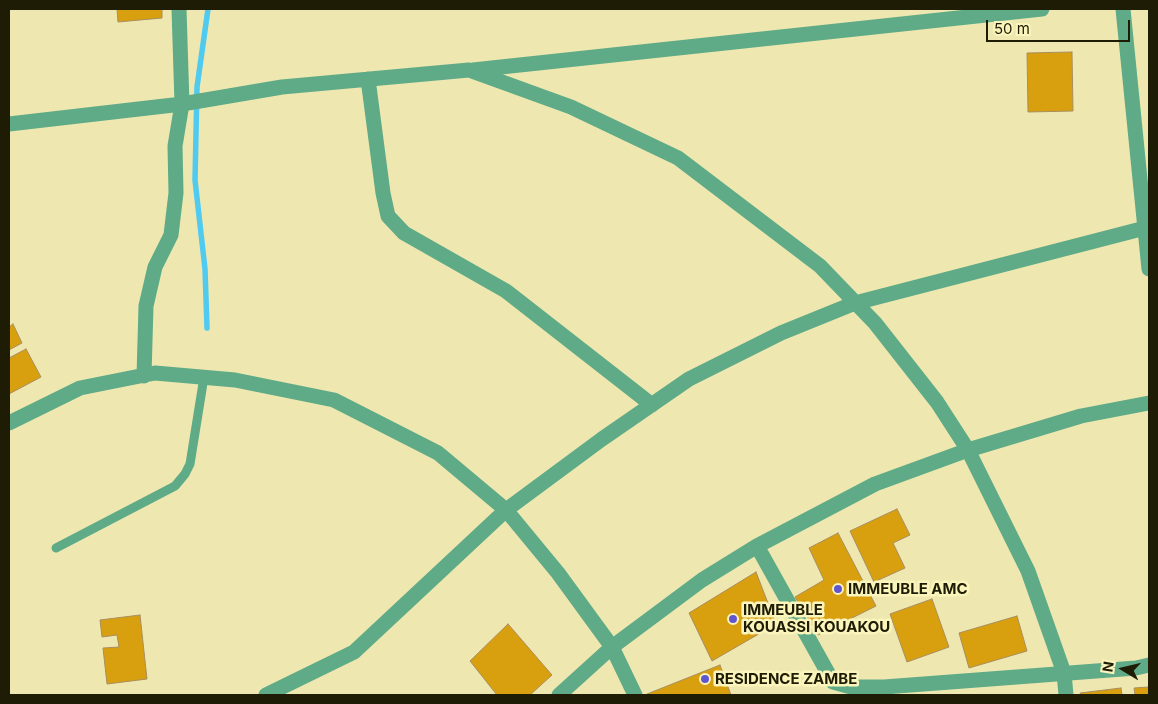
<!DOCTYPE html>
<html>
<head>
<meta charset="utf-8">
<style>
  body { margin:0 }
  #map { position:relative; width:1158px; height:704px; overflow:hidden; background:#eee8b0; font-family:Inter,sans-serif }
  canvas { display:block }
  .frame { position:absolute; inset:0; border:10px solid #1f1c06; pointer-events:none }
  .north { position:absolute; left:1098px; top:644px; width:50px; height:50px; -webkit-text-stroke:4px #fbf5bc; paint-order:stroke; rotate:279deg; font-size:14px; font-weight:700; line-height:20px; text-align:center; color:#1f1c06 }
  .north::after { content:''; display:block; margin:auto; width:18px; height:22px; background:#1f1c06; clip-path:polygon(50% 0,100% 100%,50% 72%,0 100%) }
  .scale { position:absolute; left:986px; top:20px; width:144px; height:22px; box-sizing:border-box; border:2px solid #1f1c06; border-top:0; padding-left:6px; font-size:15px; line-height:18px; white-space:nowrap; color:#1f1c06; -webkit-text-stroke:4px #fbf5bc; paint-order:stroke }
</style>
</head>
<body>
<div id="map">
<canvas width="1158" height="704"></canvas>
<div class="frame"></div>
<div class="north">N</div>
<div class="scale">50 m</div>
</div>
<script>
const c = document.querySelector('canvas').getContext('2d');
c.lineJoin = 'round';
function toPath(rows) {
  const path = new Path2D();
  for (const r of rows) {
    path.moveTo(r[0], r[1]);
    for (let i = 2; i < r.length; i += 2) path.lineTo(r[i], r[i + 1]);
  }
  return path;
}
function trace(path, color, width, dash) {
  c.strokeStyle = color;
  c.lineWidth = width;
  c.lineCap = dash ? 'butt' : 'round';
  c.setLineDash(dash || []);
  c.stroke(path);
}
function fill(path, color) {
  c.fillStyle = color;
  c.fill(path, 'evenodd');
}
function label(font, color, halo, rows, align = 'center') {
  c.font = font + ' Inter,sans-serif';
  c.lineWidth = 5;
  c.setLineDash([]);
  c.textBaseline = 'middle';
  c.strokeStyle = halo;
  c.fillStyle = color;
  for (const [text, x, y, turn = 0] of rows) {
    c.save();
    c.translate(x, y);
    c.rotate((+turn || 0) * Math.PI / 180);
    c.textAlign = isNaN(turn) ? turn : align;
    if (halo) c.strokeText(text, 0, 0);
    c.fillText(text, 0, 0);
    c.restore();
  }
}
trace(toPath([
  [207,328,205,269,195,180,197,87,208,9]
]), '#51caf0', 5.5);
const building = toPath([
  [117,9,162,9,162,18,118,22,117,9],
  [1072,52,1073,111,1028,112,1027,53,1072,52],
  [13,324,22,343,9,350,9,327,13,324],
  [26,349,41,377,9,394,9,358,26,349],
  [897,509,910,535,893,543,905,568,874,582,850,531,897,509],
  [838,533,876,606,818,635,795,597,824,580,809,548,838,533],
  [756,572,776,624,712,661,689,613,756,572],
  [932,599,949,647,907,662,890,614,932,599],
  [140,615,147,679,107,684,103,648,119,647,117,635,102,637,100,620,140,615],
  [1017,616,1027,651,969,668,959,633,1017,616],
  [508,624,552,675,530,695,497,695,470,661,508,624],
  [720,665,731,695,647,695,647,694,720,665],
  [1149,687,1149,695,1135,695,1134,688,1149,687],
  [1121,688,1122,695,1081,695,1080,693,1121,688]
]);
fill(building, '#d89f0f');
trace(building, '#a88e5e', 1);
trace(toPath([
  [56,548,175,486,185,474,190,464,204,377]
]), '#5fab87', 9);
trace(toPath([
  [1123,9,1149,269],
  [473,70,1042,9],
  [368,79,383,193,388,216,404,233,506,291,652,405],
  [9,124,182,104,282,87,469,70,571,107,678,158,820,266,875,323,937,402,968,450,1028,571,1064,673,1066,695],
  [144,376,146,306,155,267,171,235,176,193,175,146,182,104,179,9],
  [9,423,80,388,155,373,235,380,334,400,438,453,506,510,558,573,612,647,635,695],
  [757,546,833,682,851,687,884,687,1136,668,1149,665],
  [266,695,354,652,506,510,602,439,689,379,781,333,855,303,1145,228],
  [559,695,612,647,702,580,757,546,875,484,968,450,1081,416,1149,403]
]), '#5fab87', 15);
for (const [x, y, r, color] of [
  [838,589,5,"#6056cf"],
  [733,619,5,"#6056cf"],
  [705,679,5,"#6056cf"]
]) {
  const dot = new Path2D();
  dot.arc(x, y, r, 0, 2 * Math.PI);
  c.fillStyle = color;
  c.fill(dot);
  trace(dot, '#fbf5bc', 2);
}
label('bold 15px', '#1f1c06', '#fbf5bc', [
  ["IMMEUBLE AMC",848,589],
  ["IMMEUBLE",743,610],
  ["KOUASSI KOUAKOU",743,627],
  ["RESIDENCE ZAMBE",715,679]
], 'left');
</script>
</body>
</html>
